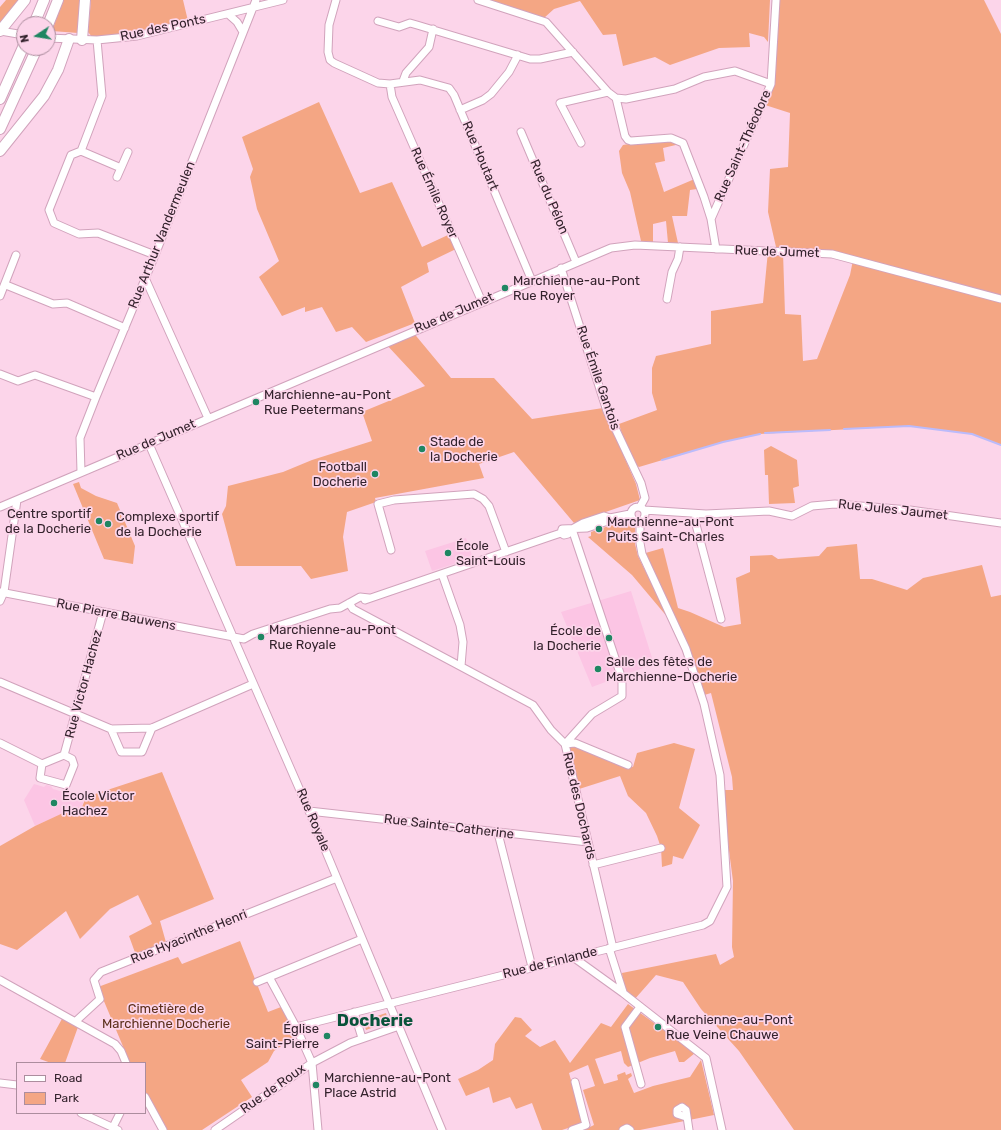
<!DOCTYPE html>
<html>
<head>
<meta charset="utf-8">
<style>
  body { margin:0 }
  #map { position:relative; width:1001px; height:1130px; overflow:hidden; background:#fcd5ea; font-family:Rubik,sans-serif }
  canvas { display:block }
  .legend { position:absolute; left:16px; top:1062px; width:130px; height:52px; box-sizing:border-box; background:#fcd5ea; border:1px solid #ac8d9e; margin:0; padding:5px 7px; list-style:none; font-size:12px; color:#33222c }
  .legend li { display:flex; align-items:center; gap:8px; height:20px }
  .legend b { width:20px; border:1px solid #ac8d9e }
  .north { position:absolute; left:16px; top:16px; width:40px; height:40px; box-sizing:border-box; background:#fcd5ea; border:1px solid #ac8d9e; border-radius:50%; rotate:258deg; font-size:11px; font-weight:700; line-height:16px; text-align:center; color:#33222c }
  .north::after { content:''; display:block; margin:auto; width:14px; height:18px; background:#1f8662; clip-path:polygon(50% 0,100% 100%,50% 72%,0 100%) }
</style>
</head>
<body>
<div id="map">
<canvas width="1001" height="1130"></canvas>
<ul class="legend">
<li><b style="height:5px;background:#fff"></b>Road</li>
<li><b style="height:11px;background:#f4a684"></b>Park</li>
</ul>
<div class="north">N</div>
</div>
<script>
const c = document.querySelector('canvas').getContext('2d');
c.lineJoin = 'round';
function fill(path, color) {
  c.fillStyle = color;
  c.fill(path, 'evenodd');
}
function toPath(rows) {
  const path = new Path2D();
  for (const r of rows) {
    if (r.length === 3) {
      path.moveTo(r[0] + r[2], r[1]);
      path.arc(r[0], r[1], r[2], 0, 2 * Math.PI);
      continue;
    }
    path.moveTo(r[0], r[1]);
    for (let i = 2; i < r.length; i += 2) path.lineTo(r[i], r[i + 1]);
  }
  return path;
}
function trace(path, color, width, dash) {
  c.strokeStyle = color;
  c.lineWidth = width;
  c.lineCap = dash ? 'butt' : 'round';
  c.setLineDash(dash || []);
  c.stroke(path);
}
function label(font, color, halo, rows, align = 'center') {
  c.font = font + ' Rubik,sans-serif';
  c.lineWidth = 3.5;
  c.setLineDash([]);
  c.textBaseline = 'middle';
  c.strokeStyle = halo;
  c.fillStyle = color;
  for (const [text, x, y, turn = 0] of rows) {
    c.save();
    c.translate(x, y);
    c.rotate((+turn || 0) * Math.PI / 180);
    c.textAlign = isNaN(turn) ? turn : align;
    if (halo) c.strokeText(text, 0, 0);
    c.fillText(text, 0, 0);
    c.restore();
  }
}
fill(toPath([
  [466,538,473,558,432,571,425,551],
  [631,591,654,664,592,687,561,612],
  [34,784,44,787,46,785,51,786,53,789,84,798,82,807,64,810,64,813,35,826,24,800]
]), '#fcc5e4');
fill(toPath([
  [6,0,20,0,0,25,0,7],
  [63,0,82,0,78,33,52,31],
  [91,0,183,0,188,21,122,34,93,38,88,32],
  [478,0,770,0,768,42,764,37,749,33,750,47,719,48,670,65,655,57,623,66,616,34,603,35,580,1,554,9,544,18],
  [776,0,984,0,1001,34,1001,445,972,434,909,426,759,434,723,442,639,467,630,461,619,424,657,410,652,393,652,368,656,356,711,344,711,311,763,303,768,251,783,252,785,314,801,315,803,361,817,359,850,275,853,260,776,247,768,212,770,169,788,167,790,113,762,104,773,48],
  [319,102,360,193,392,182,422,247,448,235,456,249,427,263,429,272,401,287,415,323,366,342,352,327,336,332,322,307,305,312,305,307,282,316,259,277,279,261,257,209,250,177,253,169,242,137],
  [664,138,680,144,663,148,665,161,655,163,664,192,697,178,697,189,690,190,687,216,672,216,678,243,668,243,666,221,653,224,653,242,641,241,630,192,622,173,619,151,623,145],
  [412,331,451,378,494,378,532,419,603,408,636,484,640,500,574,523,514,452,479,464,484,478,375,498,376,502,347,512,343,537,348,571,311,579,301,566,236,566,222,514,226,506,228,486,283,472,312,460,372,441,362,412,425,386,385,343],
  [771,446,797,460,799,486,793,488,795,503,769,504,768,475,765,475,764,450],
  [79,482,81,488,96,496,117,503,135,546,133,564,104,559,73,484],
  [623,521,626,521,635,528,635,544,638,556,669,619,632,575,588,537,591,536,591,532],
  [857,544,860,579,872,579,907,590,923,578,982,565,991,597,1001,595,1001,1130,794,1130,739,1051,701,1009,683,982,656,975,634,1000,624,990,622,973,716,954,720,965,734,957,732,947,733,881,721,790,733,790,732,777,711,693,701,696,693,666,642,554,663,548,678,608,690,612,724,627,741,624,736,578,750,572,750,556,772,555,778,559,819,556,827,547],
  [575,743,633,767,637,753,674,743,695,749,679,808,700,825,683,859,673,856,672,864,662,867,661,848,657,836,646,813,628,796,620,776,576,790,565,744],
  [162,772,214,899,160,921,167,946,137,958,129,936,152,924,138,895,110,909,80,939,66,911,17,950,0,944,0,846,35,826,63,813,64,810,82,807,86,797],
  [240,941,268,1012,281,1007,297,1035,274,1051,268,1062,241,1080,252,1097,202,1130,166,1130,145,1094,145,1063,130,1063,98,987,178,957,182,964],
  [628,1004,695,1053,684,1062,679,1062,675,1051,650,1058,628,1067,624,1063,621,1051,595,1059,604,1084,618,1080,617,1075,625,1072,626,1075,631,1073,632,1076,628,1079,634,1093,653,1086,690,1077,701,1060,714,1115,640,1130,584,1130,594,1125,583,1090,595,1086,588,1065,569,1073,583,1123,562,1130,542,1130,532,1103,516,1109,510,1097,493,1103,489,1087,466,1096,458,1079,478,1070,493,1060,495,1044,515,1017,521,1018,532,1030,525,1036,540,1047,555,1040,570,1063,601,1023,611,1027],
  [386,1013,388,1020,385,1023,366,1030,365,1027,361,1028,359,1022],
  [63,1017,78,1027,65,1063,51,1063,40,1059]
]), '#f4a684');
trace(toPath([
  [844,429,909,426,972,434,1001,445],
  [765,433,830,430],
  [662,460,723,442,760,434]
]), '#bbbbfb', 2);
const minor = toPath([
  [336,0,329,25,328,52,330,60,334,63,378,83,390,84,420,80,449,88,454,95,532,281],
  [478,0,546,22,608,92,616,98,626,99,675,89,704,77,735,71,771,84],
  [228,14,237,22,243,32],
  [378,21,399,27,410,23,417,25,530,59,540,59,573,52],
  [0,31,24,35],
  [48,38,97,40,137,36,283,0],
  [403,81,406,73,429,47,433,29],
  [390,84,392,97,482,302],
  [616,98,625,136,628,140,631,141,671,138,683,143,704,197,711,219],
  [460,110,483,100,491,94,509,72,518,55],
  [521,132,576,262],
  [581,143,560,103,608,92],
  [81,151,102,96,97,40],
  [121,168,81,151,71,155,49,210,54,223,79,234,98,233,155,255],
  [117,177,128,152],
  [716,249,711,219,771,84,776,0],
  [561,268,607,411,641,483,645,498,640,507],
  [145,278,208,418],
  [6,285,53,304,67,303,125,328],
  [0,296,16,255],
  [667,299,672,272,678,259,680,247],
  [0,374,18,381,35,375,96,397],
  [149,444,309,811,442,1130],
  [81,472,80,438,96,397,155,255,256,0],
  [638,514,7],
  [0,507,611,248,635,245,832,254,1001,299],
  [644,510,706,514,769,511,792,516,812,506,835,504,910,510,1001,523],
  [696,514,695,521,721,619],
  [572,529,622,679,622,696,592,714,565,744,613,948],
  [561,533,564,535,568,534,572,529,583,523,604,516,610,518,630,514],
  [391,550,378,504,394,500,474,494,483,499,489,506,506,552],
  [442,574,460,625,463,642,461,666],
  [0,592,244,639,253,634,330,609,340,608,360,597,369,598],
  [365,600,552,536,561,533,562,529,587,528,605,522,610,518],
  [0,601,4,592,17,500],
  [349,603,353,609,533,705,551,730,565,744,575,743,628,765],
  [0,682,111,729,152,728,253,684],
  [111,729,121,752,142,752,152,728],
  [0,743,42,764,64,755,103,612],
  [42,764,40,778,66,785,74,765,72,759,64,755],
  [309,811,588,842],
  [498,833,532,967],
  [593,865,661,848],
  [609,948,623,992],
  [573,957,623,993,706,1058,722,1130],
  [269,977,296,1027,312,1063,318,1130],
  [0,980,115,1044,121,1051,126,1063],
  [257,982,362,939],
  [640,1007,625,1027,641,1084],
  [354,1012,362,1038],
  [76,1021,100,999,94,980,101,972,337,878],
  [296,1027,703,925,710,921,727,887,720,775,704,704,686,649,642,554,640,543,640,521],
  [0,1083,17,1085],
  [145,1097,163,1130],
  [81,1113,118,1130],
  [686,1117,677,1114,677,1110,682,1107,686,1110,689,1130],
  [113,1127,120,1113],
  [215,1130,312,1063,350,1043,399,1026],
  [572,1130,586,1125,575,1082],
  [623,1130,627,1128,630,1130]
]);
const highway = toPath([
  [34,24,44,0],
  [48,25,58,0],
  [0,31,25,0],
  [82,40,85,0],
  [0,99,24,45],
  [0,129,37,48],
  [0,151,44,96,58,70,69,39]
]);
trace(minor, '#d1a3bc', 9);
trace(highway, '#d1a3bc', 12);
trace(minor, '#fff', 7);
trace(highway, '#fff', 10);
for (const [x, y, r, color] of [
  [505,288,4,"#1f8662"],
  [256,402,4,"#1f8662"],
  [422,449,4,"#1f8662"],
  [375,474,4,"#1f8662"],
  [99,521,4,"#1f8662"],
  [108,524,4,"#1f8662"],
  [599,529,4,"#1f8662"],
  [448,553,4,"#1f8662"],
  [261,637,4,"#1f8662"],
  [609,638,4,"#1f8662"],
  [598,669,4,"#1f8662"],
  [54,803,4,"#1f8662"],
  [658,1027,4,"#1f8662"],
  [327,1036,4,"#1f8662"],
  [316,1085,4,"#1f8662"]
]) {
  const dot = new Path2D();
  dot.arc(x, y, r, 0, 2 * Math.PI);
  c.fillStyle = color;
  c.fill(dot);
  trace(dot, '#fcd5ea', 1.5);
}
label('13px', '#33222c', '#fcd5ea', [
  ["Rue des Ponts",163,28,-12],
  ["Rue Saint-Théodore",743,146,-66],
  ["Rue Houtart",480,156,67],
  ["Rue Émile Royer",434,193,66],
  ["Rue du Pélon",549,197,67],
  ["Rue Arthur Vandermeulen",162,235,-68],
  ["Rue de Jumet",777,252,2],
  ["Rue de Jumet",454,313,-23],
  ["Rue Émile Gantois",598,378,71],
  ["Rue de Jumet",156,440,-23],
  ["Rue Jules Jaumet",893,510,6],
  ["Rue Pierre Bauwens",116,615,11],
  ["Rue Victor Hachez",84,684,-75],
  ["Rue des Dochards",579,806,77],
  ["Rue Royale",313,820,67],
  ["Rue Sainte-Catherine",449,827,7],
  ["Rue Hyacinthe Henri",189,937,-22],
  ["Rue de Finlande",550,963,-14],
  ["Rue de Roux",273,1089,-35]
]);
label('13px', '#33222c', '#fcd5ea', [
  ["Marchienne-au-Pont",513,281],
  ["Rue Royer",513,296],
  ["Marchienne-au-Pont",264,395],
  ["Rue Peetermans",264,410],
  ["Stade de",430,442],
  ["la Docherie",430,457],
  ["Football",367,467,"right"],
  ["Docherie",367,482,"right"],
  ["Centre sportif",91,514,"right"],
  ["de la Docherie",91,529,"right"],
  ["Complexe sportif",116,517],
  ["de la Docherie",116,532],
  ["Marchienne-au-Pont",607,522],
  ["Puits Saint-Charles",607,537],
  ["École",456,546],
  ["Saint-Louis",456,561],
  ["Marchienne-au-Pont",269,630],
  ["Rue Royale",269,645],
  ["École de",601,631,"right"],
  ["la Docherie",601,646,"right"],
  ["Salle des fêtes de",606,662],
  ["Marchienne-Docherie",606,677],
  ["École Victor",62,796],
  ["Hachez",62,811],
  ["Marchienne-au-Pont",666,1020],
  ["Rue Veine Chauwe",666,1035],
  ["Église",319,1029,"right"],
  ["Saint-Pierre",319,1044,"right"],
  ["Marchienne-au-Pont",324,1078],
  ["Place Astrid",324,1093]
], 'left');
label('13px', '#5b2f1a', '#fcd5ea', [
  ["Cimetière de",166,1009],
  ["Marchienne Docherie",166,1024]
]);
label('bold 17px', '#08533a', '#fcd5ea', [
  ["Docherie",375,1021]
]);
</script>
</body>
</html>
